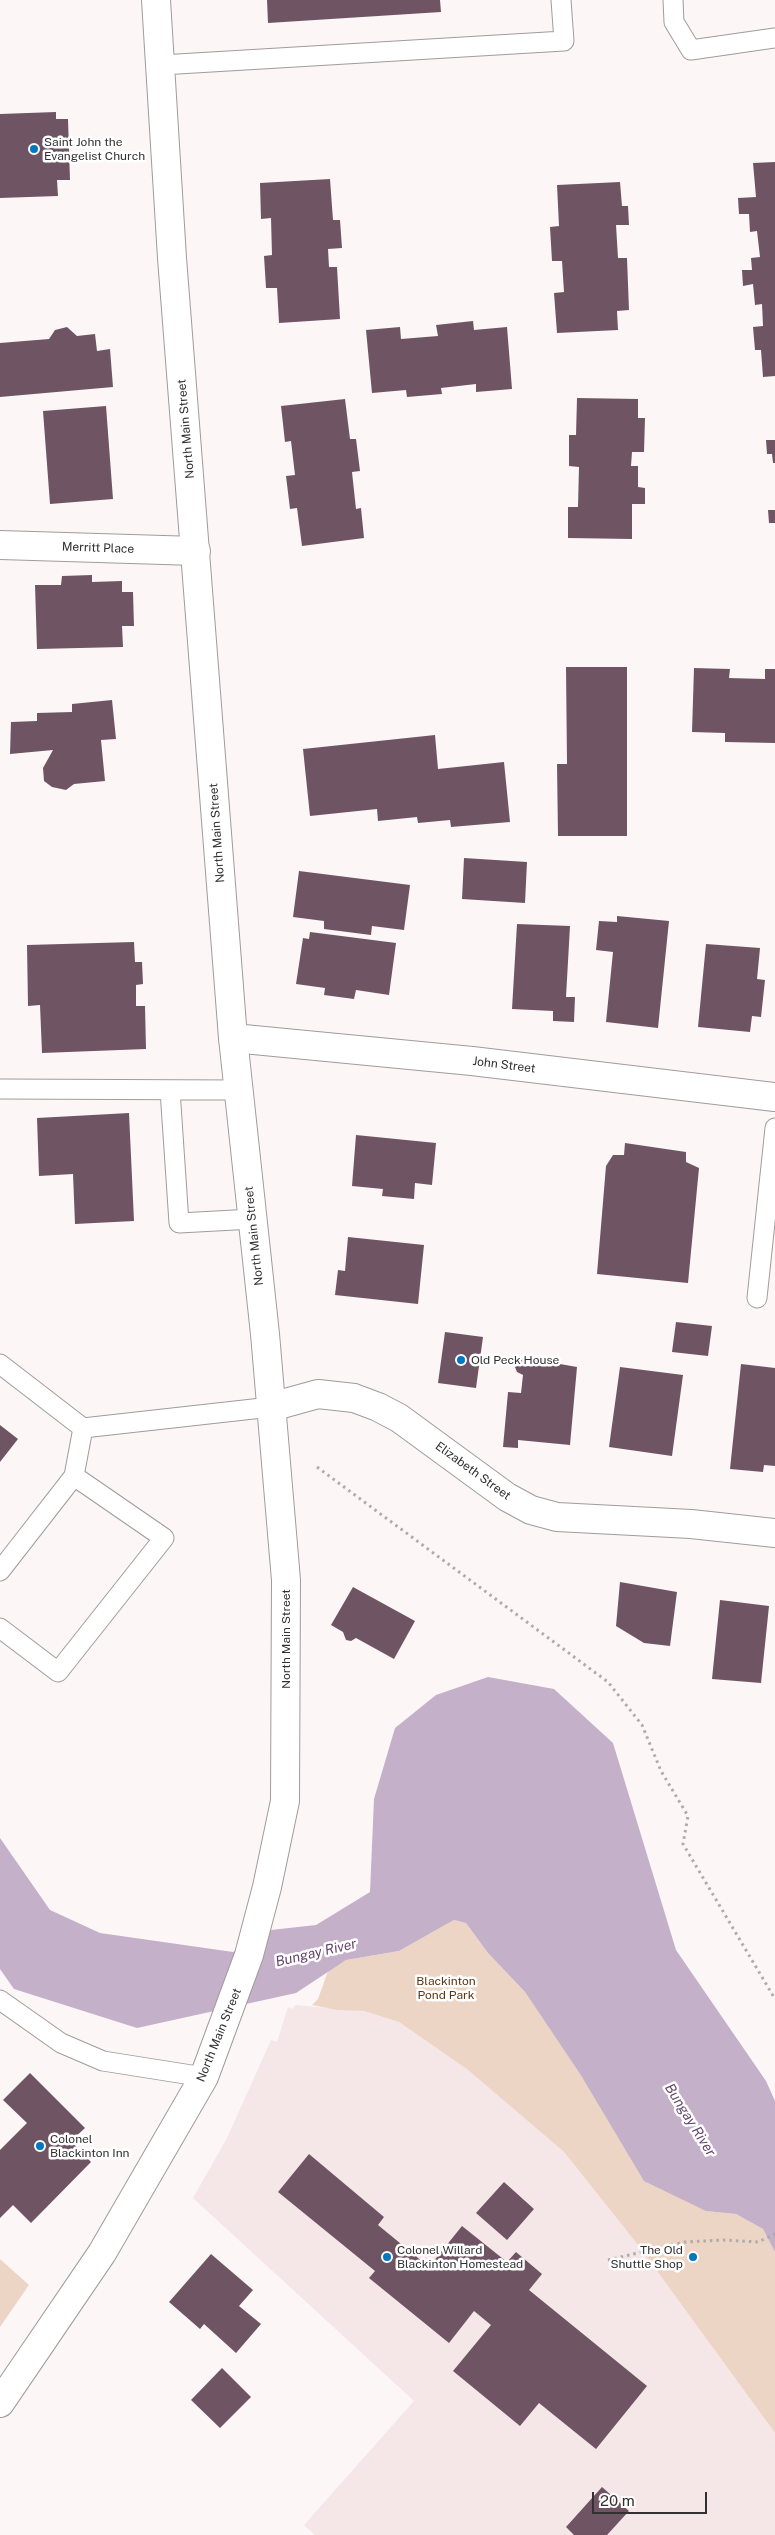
<!DOCTYPE html>
<html>
<head>
<meta charset="utf-8">
<style>
  body { margin:0 }
  #map { position:relative; width:775px; height:2535px; overflow:hidden; background:#fcf6f7; font-family:"Public Sans",sans-serif }
  canvas { display:block }
  .scale { position:absolute; left:592px; top:2492px; width:115px; height:22px; box-sizing:border-box; border:2px solid #323030; border-top:0; padding-left:6px; font-size:15px; line-height:18px; white-space:nowrap; color:#323030; -webkit-text-stroke:4px #fff; paint-order:stroke }
</style>
</head>
<body>
<div id="map">
<canvas width="775" height="2535"></canvas>
<div class="scale">20 m</div>
</div>
<script>
const c = document.querySelector('canvas').getContext('2d');
c.lineJoin = 'round';
function fill(path, color) {
  c.fillStyle = color;
  c.fill(path, 'evenodd');
}
function toPath(rows) {
  const path = new Path2D();
  for (const r of rows) {
    path.moveTo(r[0], r[1]);
    for (let i = 2; i < r.length; i += 2) path.lineTo(r[i], r[i + 1]);
  }
  return path;
}
function trace(path, color, width, dash) {
  c.strokeStyle = color;
  c.lineWidth = width;
  c.lineCap = dash ? 'butt' : 'round';
  c.setLineDash(dash || []);
  c.stroke(path);
}
function label(font, color, halo, rows, align = 'center') {
  c.font = font + ' "Public Sans",sans-serif';
  c.lineWidth = 5;
  c.setLineDash([]);
  c.textBaseline = 'middle';
  c.strokeStyle = halo;
  c.fillStyle = color;
  for (const [text, x, y, turn = 0] of rows) {
    c.save();
    c.translate(x, y);
    c.rotate((+turn || 0) * Math.PI / 180);
    c.textAlign = isNaN(turn) ? turn : align;
    if (halo) c.strokeText(text, 0, 0);
    c.fillText(text, 0, 0);
    c.restore();
  }
}
fill(toPath([
  [295,2005,364,2011,399,2022,468,2070,564,2152,638,2245,775,2433,775,2535,315,2535,304,2525,414,2401,193,2198,227,2138,271,2040,277,2042,288,2007,293,2009]
]), '#f5e6e8');
fill(toPath([
  [454,1920,466,1923,488,1953,525,1992,582,2077,706,2211,736,2214,763,2229,775,2252,775,2433,638,2245,564,2152,468,2070,399,2022,364,2011,337,2010,312,2005,318,1999,328,1971,346,1960,399,1951],
  [0,2259,29,2285,0,2327]
]), '#edd5c5');
fill(toPath([
  [488,1677,554,1689,613,1743,676,1950,766,2081,775,2101,775,2252,763,2229,736,2214,706,2211,644,2181,582,2077,525,1992,488,1953,466,1923,454,1920,399,1951,346,1960,296,1993,137,2028,14,1989,0,1969,0,1838,50,1910,100,1933,233,1952,271,1930,316,1925,370,1892,374,1799,395,1728,436,1695]
]), '#c4b0c9');
fill(toPath([
  [267,0,440,0,441,12,268,23],
  [56,112,56,119,68,119,70,180,57,180,58,196,0,198,0,114],
  [775,162,775,376,763,377,761,350,755,350,753,327,763,326,762,304,755,305,753,284,743,286,742,270,752,270,751,258,760,257,757,231,750,232,749,214,739,214,738,198,756,197,753,163],
  [330,179,333,220,340,220,342,248,328,249,329,267,337,267,340,319,279,323,277,288,266,288,264,256,272,255,271,218,261,219,260,183],
  [620,182,622,206,628,206,629,225,616,225,618,258,627,258,629,310,617,311,618,330,557,333,554,293,564,292,562,261,552,261,550,227,559,226,557,185],
  [473,321,474,330,507,327,512,389,476,392,476,384,441,388,442,394,407,397,406,390,372,393,366,330,400,327,401,339,438,336,436,325],
  [67,327,77,336,95,334,97,351,110,349,113,387,0,397,0,343,49,339,55,330],
  [577,398,638,399,638,418,645,418,644,452,632,452,631,466,638,466,638,487,645,488,645,504,632,504,632,539,568,538,568,507,578,507,579,467,569,466,569,435,576,435],
  [345,399,350,439,356,439,360,471,352,472,356,509,361,508,364,538,302,546,297,508,290,509,286,476,295,475,291,441,285,442,281,406],
  [106,406,113,499,50,504,43,411],
  [766,440,775,440,775,463,773,463,772,454,767,454],
  [768,510,775,510,775,523,769,523],
  [92,575,92,582,122,581,122,592,133,592,134,626,122,626,123,647,37,649,35,585,61,585,62,576],
  [566,667,627,667,627,836,558,836,557,764,567,764],
  [694,668,730,669,729,678,765,679,765,669,775,669,775,743,725,742,725,733,692,732],
  [112,700,116,739,101,740,105,781,74,784,66,790,52,787,44,781,43,768,53,750,10,754,11,722,37,721,37,713,72,712,72,704],
  [435,735,438,769,504,762,510,822,451,827,450,820,418,823,417,817,378,821,377,809,310,816,303,749],
  [464,858,527,862,525,903,462,899],
  [299,871,410,885,404,930,372,926,371,935,324,929,324,921,293,917],
  [617,916,669,921,658,1028,606,1022,613,952,596,950,599,921,617,922],
  [517,924,570,926,566,997,575,997,574,1022,553,1021,553,1011,512,1009],
  [310,932,396,943,389,995,356,990,354,999,324,995,325,988,296,984,303,938,309,939],
  [134,942,135,962,142,962,143,984,136,985,136,1006,145,1006,146,1049,42,1053,40,1005,28,1006,27,945],
  [706,944,760,948,757,979,765,980,761,1017,752,1016,750,1032,698,1027],
  [129,1113,134,1221,75,1224,73,1174,39,1176,37,1118],
  [356,1135,436,1143,432,1185,415,1183,414,1199,382,1196,383,1189,352,1186],
  [625,1143,686,1152,686,1162,699,1168,688,1283,597,1274,606,1166,613,1155,624,1155],
  [348,1237,424,1245,418,1304,335,1295,338,1270,345,1271],
  [676,1322,712,1326,708,1356,672,1352],
  [445,1332,483,1337,476,1388,438,1383],
  [526,1358,577,1367,570,1445,518,1440,518,1448,503,1447,508,1392,521,1393,523,1375,517,1372,515,1367,520,1359],
  [741,1364,775,1368,775,1466,764,1465,763,1472,730,1469],
  [620,1367,683,1375,672,1456,609,1447],
  [0,1425,18,1439,0,1462],
  [620,1582,677,1592,670,1646,644,1643,616,1626],
  [353,1587,415,1621,394,1659,356,1638,351,1641,346,1640,343,1632,331,1625],
  [720,1600,769,1606,761,1683,712,1679],
  [30,2073,85,2128,71,2141,91,2162,31,2223,13,2205,0,2218,0,2150,27,2123,3,2100],
  [309,2154,384,2217,378,2225,429,2267,462,2226,507,2262,516,2252,542,2274,529,2290,647,2386,596,2449,539,2403,520,2426,453,2371,491,2325,474,2311,449,2343,369,2278,375,2271,278,2192],
  [504,2182,534,2209,507,2240,476,2213],
  [211,2254,253,2290,239,2306,261,2324,236,2353,204,2324,200,2329,169,2302],
  [222,2368,251,2397,220,2428,191,2400],
  [602,2487,629,2511,607,2535,574,2535,566,2527]
]), '#6f5564');
const service = toPath([
  [673,0,674,22,691,50,775,38],
  [161,65,564,41,561,0],
  [0,1089,238,1090],
  [170,1090,179,1223,253,1219],
  [757,1298,775,1128],
  [0,1364,83,1428,271,1407],
  [74,1476,83,1428],
  [0,1571,74,1476,164,1538,58,1672,0,1628],
  [0,2000,61,2043,103,2061,204,2077]
]);
const minor = toPath([
  [0,545,196,551],
  [233,1038,472,1061,775,1097],
  [271,1407,318,1394,354,1398,378,1407,399,1418,507,1497,531,1510,557,1517,691,1524,775,1533]
]);
const secondary = toPath([
  [0,2403,102,2253,204,2077,249,1955,267,1887,285,1801,286,1580,265,1334,233,1038,172,258,156,0]
]);
trace(service, '#a19b9c', 21);
trace(minor, '#a19b9c', 30);
trace(secondary, '#a19b9c', 30);
trace(toPath([
  [317,1467,608,1682,642,1725,661,1771,688,1816,683,1844,775,1999],
  [608,2260,685,2242,723,2240,758,2242,775,2234]
]), '#afabac', 3, [2.5, 4]);
trace(service, '#fff', 19);
trace(minor, '#fff', 28);
trace(secondary, '#fff', 28);
for (const [x, y, r, color] of [
  [34,149,5,"#0077c1"],
  [461,1360,5,"#0077c1"],
  [40,2146,5,"#0077c1"],
  [387,2257,5,"#0077c1"],
  [693,2257,5,"#0077c1"]
]) {
  const dot = new Path2D();
  dot.arc(x, y, r, 0, 2 * Math.PI);
  c.fillStyle = color;
  c.fill(dot);
  trace(dot, '#fff', 2);
}
label('12px', '#323030', '#fff', [
  ["Saint John the",44,142],
  ["Evangelist Church",44,156],
  ["Old Peck House",471,1360],
  ["Colonel",50,2139],
  ["Blackinton Inn",50,2153],
  ["Colonel Willard",397,2250],
  ["Blackinton Homestead",397,2264],
  ["The Old",683,2250,"right"],
  ["Shuttle Shop",683,2264,"right"]
], 'left');
label('12px', '#323030', '#fff', [
  ["North Main Street",186,429,-95],
  ["Merritt Place",98,548,2],
  ["North Main Street",217,833,-94],
  ["John Street",504,1065,7],
  ["North Main Street",254,1236,-96],
  ["Elizabeth Street",473,1471,36],
  ["North Main Street",286,1639,-90],
  ["North Main Street",219,2035,-68]
]);
label('12px', '#5c3516', '#fff', [
  ["Blackinton",446,1981],
  ["Pond Park",446,1995]
]);
label('italic 14px', '#64466c', '#fff', [
  ["Bungay River",316,1953,-13],
  ["Bungay River",690,2120,58]
]);
</script>
</body>
</html>
